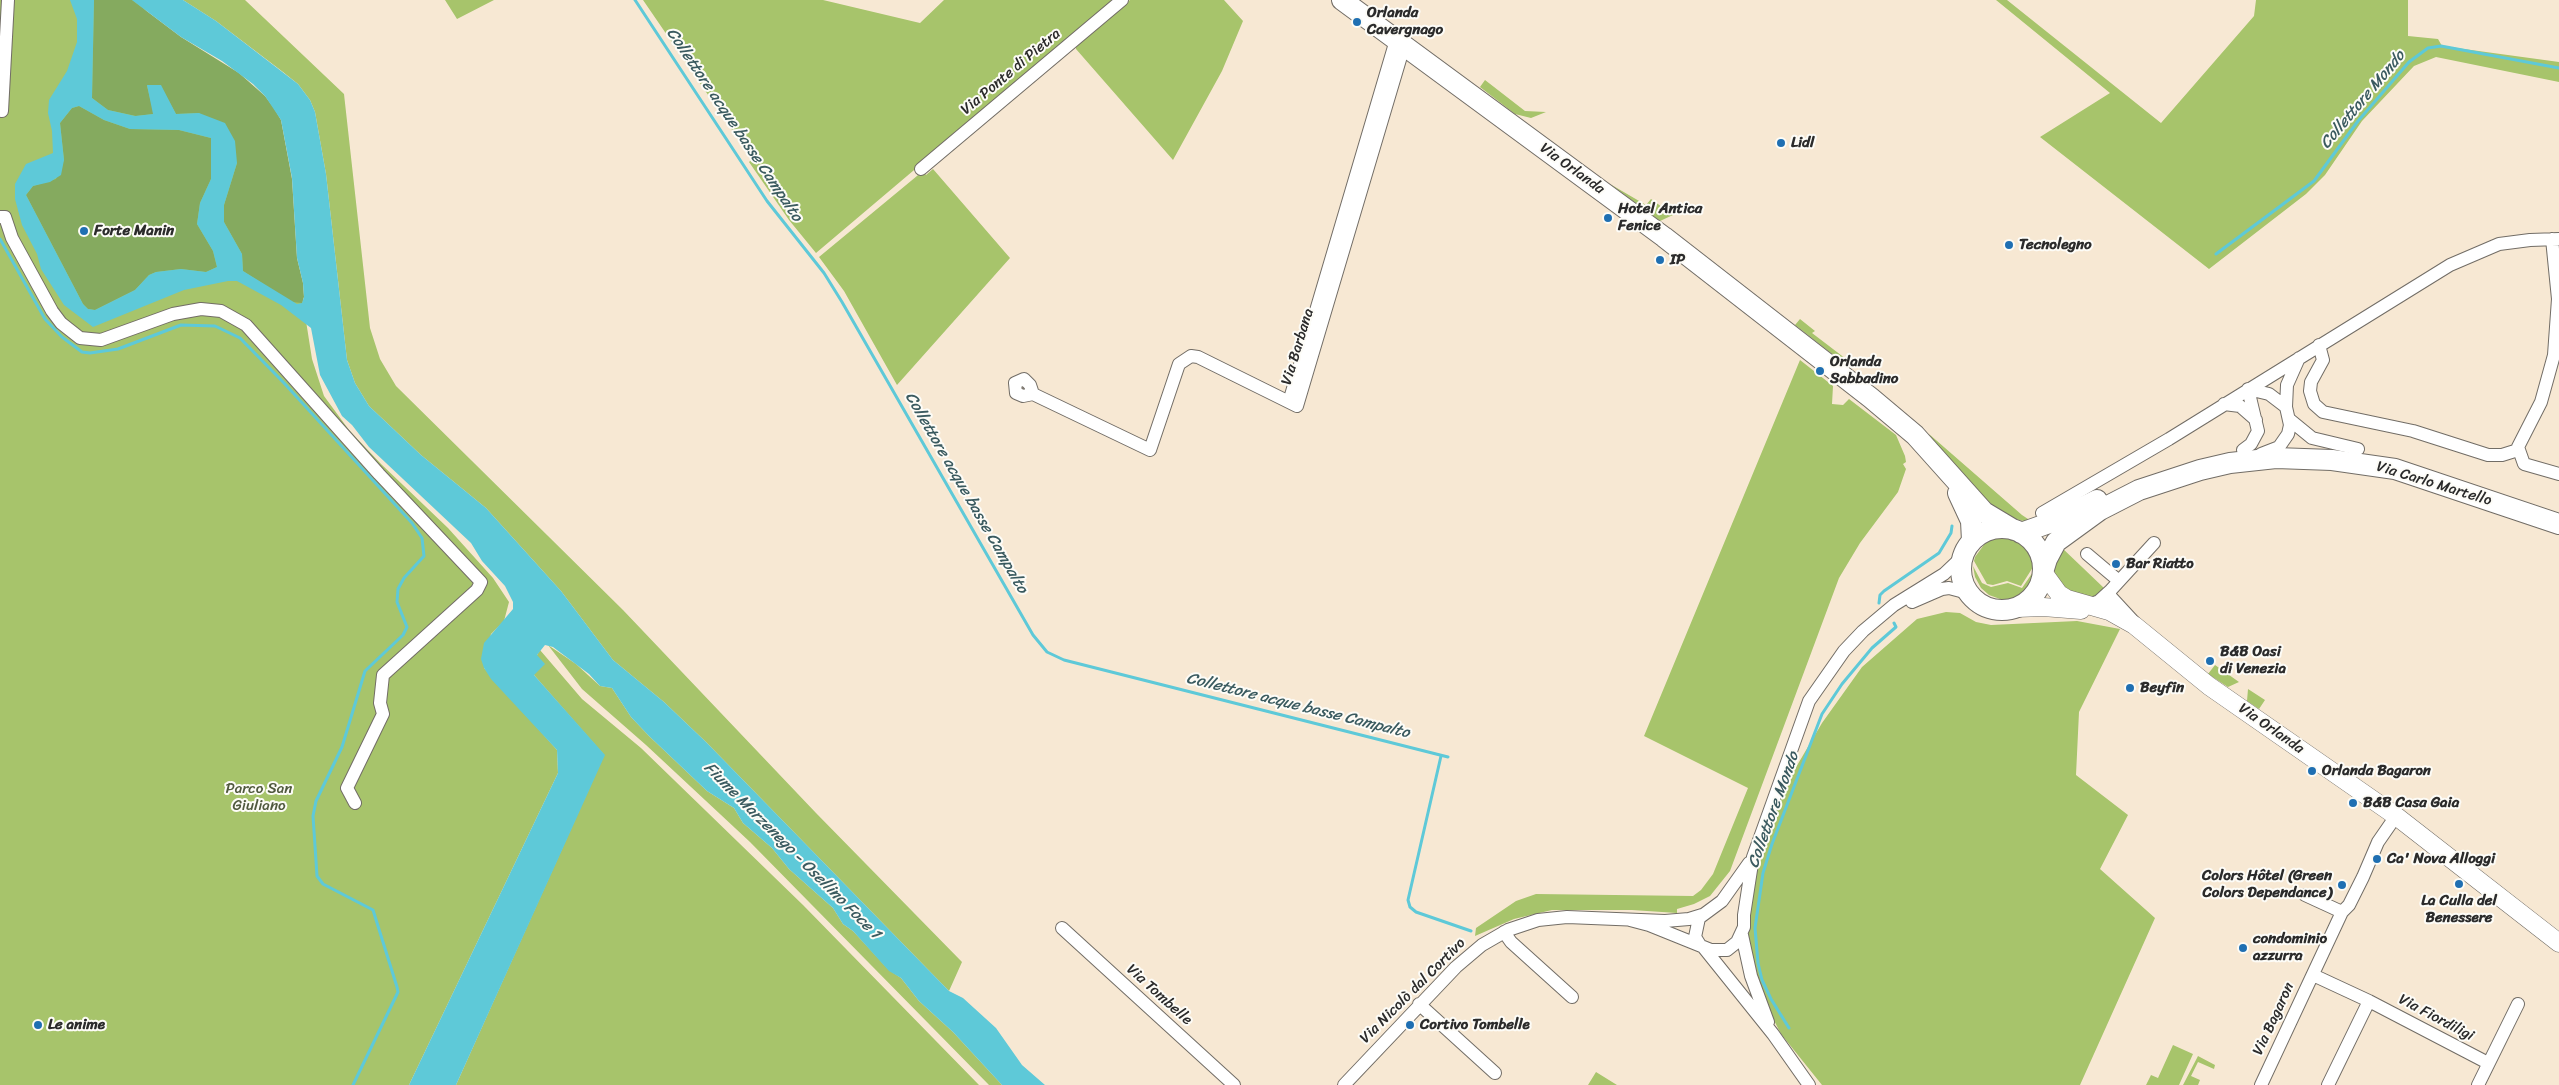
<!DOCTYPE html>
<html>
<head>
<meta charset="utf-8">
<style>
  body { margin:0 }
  canvas { display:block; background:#f7e8d3 }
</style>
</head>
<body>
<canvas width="2559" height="1085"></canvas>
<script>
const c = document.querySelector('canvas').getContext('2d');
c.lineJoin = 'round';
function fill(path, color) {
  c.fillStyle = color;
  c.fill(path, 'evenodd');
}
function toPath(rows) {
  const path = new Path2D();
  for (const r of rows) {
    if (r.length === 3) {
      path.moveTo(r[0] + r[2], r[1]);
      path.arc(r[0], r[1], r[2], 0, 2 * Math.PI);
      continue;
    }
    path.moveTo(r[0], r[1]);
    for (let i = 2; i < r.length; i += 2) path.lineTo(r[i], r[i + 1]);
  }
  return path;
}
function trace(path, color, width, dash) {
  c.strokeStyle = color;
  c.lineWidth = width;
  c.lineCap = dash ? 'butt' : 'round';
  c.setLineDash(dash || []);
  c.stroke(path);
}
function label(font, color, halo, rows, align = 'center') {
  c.font = font + ' Sriracha,sans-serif';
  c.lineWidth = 4;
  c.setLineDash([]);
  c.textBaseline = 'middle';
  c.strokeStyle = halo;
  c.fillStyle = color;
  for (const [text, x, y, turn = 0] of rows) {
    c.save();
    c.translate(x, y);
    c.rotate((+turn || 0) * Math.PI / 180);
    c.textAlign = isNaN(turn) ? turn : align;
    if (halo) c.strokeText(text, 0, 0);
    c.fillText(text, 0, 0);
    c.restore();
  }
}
fill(toPath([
  [0,0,138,0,289,213,312,359,324,396,349,430,381,464,448,528,493,578,509,602,504,621,491,634,484,668,557,750,558,773,409,1085,0,1085],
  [183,0,245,0,344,94,370,328,380,359,396,386,623,610,816,813,962,962,949,991,706,742,664,702,613,660,561,591,486,508,421,455,369,406,355,383,347,360,326,174,315,112,310,100,298,84,283,72,216,21],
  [445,0,494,0,457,19],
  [643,0,823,0,920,23,944,0,1115,0,816,253,789,220,749,162,752,159],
  [1130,0,1224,0,1243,21,1222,71,1173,160,1076,49,1076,46],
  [1996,0,2007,0,2161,123,2254,16,2256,0,2408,0,2408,36,2438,39,2442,46,2559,62,2559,82,2436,57,2414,66,2362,121,2325,175,2306,194,2209,269,2040,137,2110,93],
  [1485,80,1525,111,1546,112,1531,118,1515,114,1480,87],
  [933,169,1010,258,897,385,844,291,819,257,923,171,926,175],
  [1610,184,1646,205,1651,199,1673,215,1660,221],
  [1800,319,1815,331,1812,333,1850,362,1841,361,1795,325],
  [1800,360,1833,386,1832,404,1843,405,1849,399,1896,435,1905,456,1906,462,1903,464,1906,469,1898,492,1860,543,1839,578,1730,871,1710,896,1694,904,1677,909,1677,913,1632,910,1552,910,1514,919,1475,936,1476,928,1516,901,1536,894,1693,896,1701,890,1713,874,1748,788,1644,736],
  [1929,434,2022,515,2034,523,2004,517,1958,475],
  [2007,537,2026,545,2035,564,2021,586,2007,581,1993,585,1987,584,1974,561,1975,557,1986,542,1997,538],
  [2060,546,2105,589,2096,598,2067,592,2055,574,2054,568],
  [1973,566,1982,583,1991,587,2008,583,2022,588,2035,569,2035,575,2033,582,2023,593,2011,599,2000,599,1989,595,1981,588,1975,577],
  [1946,612,1960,613,1976,622,1991,625,2077,621,2120,629,2079,712,2076,775,2128,815,2100,869,2155,918,2080,1085,1822,1085,1781,1034,1763,999,1749,946,1747,928,1755,872,1782,791,1822,723,1862,667,1917,619],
  [548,645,576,664,600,686,612,688,631,717,649,736,707,791,734,808,743,823,772,848,789,869,833,908,843,924,853,931,889,970,901,978,919,1001,953,1032,1002,1085,989,1085,750,842,646,745,582,689],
  [540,650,582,699,641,748,803,905,979,1085,456,1085,604,755,534,675,537,655],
  [2215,665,2239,682,2228,687,2208,674],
  [2248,689,2265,700,2259,709,2247,701],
  [2173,1045,2193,1054,2179,1085,2146,1085,2151,1075,2158,1078],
  [2198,1056,2215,1065,2214,1069,2198,1062,2191,1076,2200,1080,2198,1085,2183,1085],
  [1596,1072,1617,1085,1588,1085]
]), '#a7c46b');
fill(toPath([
  [94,0,132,0,181,37,239,73,265,96,274,108,281,120,292,179,297,258,303,283,304,297,302,303,291,302,243,271,242,254,224,222,224,205,237,163,199,113,176,114,160,85,147,86,154,114,136,116,108,110,92,98],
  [79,106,104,120,130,129,179,130,211,138,211,179,200,203,197,224,213,251,217,267,206,272,181,269,156,272,149,275,135,290,95,310,88,309,83,304,26,195,33,186,56,179,64,160,60,123,72,108]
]), '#85aa5f');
fill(toPath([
  [70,0,94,0,92,98,108,110,135,116,153,114,147,85,161,85,176,114,199,113,225,123,235,141,237,163,224,205,224,222,242,254,243,271,297,304,302,303,304,297,303,283,297,258,292,178,281,120,265,96,253,84,222,61,181,37,132,0,183,0,216,21,298,84,310,100,315,112,326,174,347,360,355,383,369,406,421,455,486,508,561,591,613,660,664,702,706,742,949,991,963,998,996,1028,1022,1065,1045,1085,1002,1085,953,1032,919,1001,901,978,889,971,853,931,843,924,833,908,789,869,772,848,743,823,734,808,707,791,649,736,631,717,612,688,600,686,589,674,553,647,545,645,537,655,545,664,534,675,605,755,456,1085,409,1085,558,773,557,750,491,679,484,668,481,659,484,643,513,609,513,602,505,586,482,561,471,543,369,447,352,425,342,416,320,375,311,328,281,305,237,281,228,281,184,290,93,327,64,305,41,269,37,254,22,225,15,199,15,184,26,164,53,153,52,131,48,113,49,100,67,71,77,42,77,19],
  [79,106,104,120,130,129,179,130,211,138,211,179,200,203,197,224,213,251,217,267,206,272,181,269,156,272,149,275,135,290,95,310,88,309,83,304,26,195,33,186,50,182,61,175,64,160,60,123,72,108]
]), '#5ec9d8');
trace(toPath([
  [635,0,767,201,824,273,842,302,1033,635,1047,652,1064,660,1448,757],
  [0,239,45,319,62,337,82,352,90,353,118,349,181,325,215,326,240,338,284,383,412,523,422,538,424,556,404,578,398,589,397,602,407,627,403,635,365,671,342,747,316,801,313,816,317,876,323,884,373,910,397,987,398,992,353,1085],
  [2216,254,2314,181,2358,121,2409,62,2428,48,2441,46,2559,68],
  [1879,603,1880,595,1884,591,1939,553,1951,533,1952,526],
  [1441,756,1408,900,1410,907,1416,912,1471,931],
  [1789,1028,1771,999,1762,980,1758,963,1755,928,1763,873,1772,844,1822,714,1842,684,1872,648,1896,627,1894,623]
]), '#5ec9d8', 3);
const street = toPath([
  [2,111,8,0],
  [921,169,1122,0],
  [1,217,5,217,12,238,52,311,61,323,80,338,101,340,173,314,201,309,221,311,246,325,379,474,481,582,477,590,383,675,380,703,383,714,347,788,355,803],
  [2552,239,2558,299,2554,355,2541,402,2518,447,2524,464,2559,474],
  [2319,345,2323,360,2311,382,2310,391,2314,404,2323,412,2413,431,2488,455,2502,455,2518,450],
  [1033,394,1023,396,1016,393,1015,383,1024,379,1030,385,1033,394,1150,450,1179,364,1191,356,1198,357,1297,406,1404,46],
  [1289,402,1396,40],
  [2224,404,2240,406,2256,420],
  [2290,420,2312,438,2358,449],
  [2243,450,2251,444,2258,431,2248,389,2269,394,2286,407],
  [2261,454,2279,447,2288,434,2290,425,2286,407,2287,385,2299,358],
  [2042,513,2169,439,2450,265,2499,244,2530,240,2559,239],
  [2087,554,2119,581],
  [2110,591,2154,543],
  [1912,602,1942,589,1949,588,1968,593],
  [2089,605,2099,601,2110,591,2110,596,2134,622],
  [2342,912,2349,905,2363,877,2378,842,2396,816],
  [1630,920,1649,925,1711,950,1727,950,1737,942,1744,927,1744,915,1753,857,1809,701,1844,651,1863,631,1894,605,1944,574,1963,556],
  [1062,928,1234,1085],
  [1504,932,1511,942,1572,997],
  [1742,935,1751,976,1768,1022],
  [1700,945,1695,937,1699,918,1722,901,1749,863],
  [1704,948,1773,1034,1809,1085],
  [2313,975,2369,1001,2488,1063],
  [1419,1004,1495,1073],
  [1344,1085,1456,967,1482,945,1508,930,1538,920,1567,917,1665,921,1689,919,1702,915],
  [2261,1085,2342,912,2305,895],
  [2328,1085,2369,1001],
  [2478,1085,2518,1004]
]);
const secondary = toPath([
  [2043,572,2059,594,2067,599,2109,611,2134,625,2209,686,2396,816,2559,943],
  [2017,608,2043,607,2081,610]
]);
const primary = toPath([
  [1342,0,1664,237,1871,398,1915,435,1984,512,2014,530],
  [1958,493,1971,521,1972,541],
  [2002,569,41],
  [2021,533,2052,522,2097,500],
  [2043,572,2047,559,2056,542,2100,510,2139,490,2200,470,2230,463,2276,458,2332,460,2395,469,2559,524]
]);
trace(street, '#726d66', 14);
trace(secondary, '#726d66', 19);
trace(primary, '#726d66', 22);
trace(street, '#fff', 12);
trace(secondary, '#fff', 18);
trace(primary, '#fff', 20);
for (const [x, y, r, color] of [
  [1357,22,5,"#1f6fb2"],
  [1781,143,5,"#1f6fb2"],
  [1608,218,5,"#1f6fb2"],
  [84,231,5,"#1f6fb2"],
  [2009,245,5,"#1f6fb2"],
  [1660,260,5,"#1f6fb2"],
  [1820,371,5,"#1f6fb2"],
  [2116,564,5,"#1f6fb2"],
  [2210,661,5,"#1f6fb2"],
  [2130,688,5,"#1f6fb2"],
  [2312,771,5,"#1f6fb2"],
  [2353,803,5,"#1f6fb2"],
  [2377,859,5,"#1f6fb2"],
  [2459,884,5,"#1f6fb2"],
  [2342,885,5,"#1f6fb2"],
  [2243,948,5,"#1f6fb2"],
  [38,1025,5,"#1f6fb2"],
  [1410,1025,5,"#1f6fb2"]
]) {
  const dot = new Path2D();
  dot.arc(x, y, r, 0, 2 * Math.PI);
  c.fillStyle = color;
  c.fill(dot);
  trace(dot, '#fdfcf7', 2);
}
label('bold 15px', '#2b2b2b', '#fdfcf7', [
  ["Orlanda",1367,13],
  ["Cavergnago",1367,30],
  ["Lidl",1791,143],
  ["Hotel Antica",1618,209],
  ["Fenice",1618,226],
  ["Forte Manin",94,231],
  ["Tecnolegno",2019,245],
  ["IP",1670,260],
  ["Orlanda",1830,362],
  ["Sabbadino",1830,379],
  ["Bar Riatto",2126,564],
  ["B&B Oasi",2220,652],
  ["di Venezia",2220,669],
  ["Beyfin",2140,688],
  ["Orlanda Bagaron",2322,771],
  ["B&B Casa Gaia",2363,803],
  ["Ca' Nova Alloggi",2387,859],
  ["Colors Hôtel (Green",2332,876,"right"],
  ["Colors Dependance)",2332,893,"right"],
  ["La Culla del",2459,901,"center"],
  ["Benessere",2459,918,"center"],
  ["condominio",2253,939],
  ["azzurra",2253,956],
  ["Le anime",48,1025],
  ["Cortivo Tombelle",1420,1025]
], 'left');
label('15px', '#2b2b2b', '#fdfcf7', [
  ["Via Ponte di Pietra",1011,72,-40],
  ["Via Orlanda",1572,169,36],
  ["Via Barbana",1298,347,-73],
  ["Via Carlo Martello",2434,484,17],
  ["Via Orlanda",2271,729,35],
  ["Via Nicolò dal Cortivo",1413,991,-45],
  ["Via Tombelle",1159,995,42],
  ["Via Fiordiligi",2436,1018,28],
  ["Via Bagaron",2274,1019,-65]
]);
label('15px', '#50593e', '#fdfcf7', [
  ["Parco San",259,789],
  ["Giuliano",259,806]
]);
label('italic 16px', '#3a5a5f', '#fdfcf7', [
  ["Collettore Mondo",2363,100,-50],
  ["Collettore acque basse Campalto",734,125,56],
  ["Collettore acque basse Campalto",966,493,60],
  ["Collettore acque basse Campalto",1298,706,14],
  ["Collettore Mondo",1774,810,-70],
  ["Fiume Marzenego - Osellino Foce 1",792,851,45]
]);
</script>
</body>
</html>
